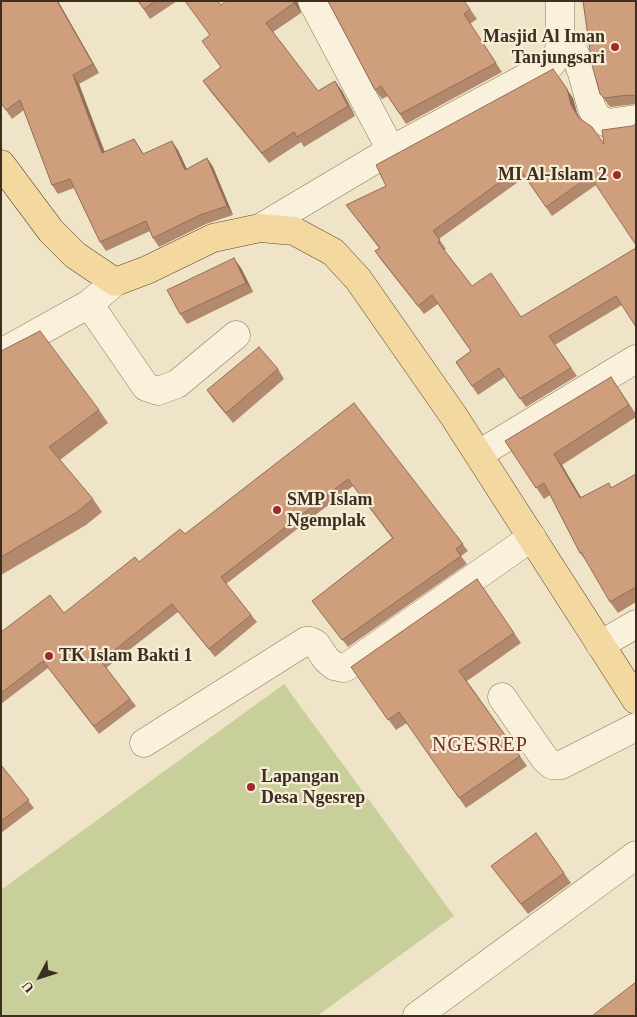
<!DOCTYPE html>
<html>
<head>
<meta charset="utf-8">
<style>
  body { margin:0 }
  #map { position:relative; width:637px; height:1017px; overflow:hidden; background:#f0e4c8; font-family:"Times New Roman",serif }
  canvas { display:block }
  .frame { position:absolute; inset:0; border:2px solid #3d2e20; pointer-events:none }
  .north { position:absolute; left:15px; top:952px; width:50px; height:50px; -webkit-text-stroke:4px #f7eed8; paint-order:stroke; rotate:230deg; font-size:14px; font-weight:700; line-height:20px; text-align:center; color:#3d2e20 }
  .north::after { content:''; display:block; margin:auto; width:18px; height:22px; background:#3d2e20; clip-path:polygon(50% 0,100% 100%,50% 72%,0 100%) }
</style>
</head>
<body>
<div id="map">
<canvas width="637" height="1017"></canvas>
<div class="frame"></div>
<div class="north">U</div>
</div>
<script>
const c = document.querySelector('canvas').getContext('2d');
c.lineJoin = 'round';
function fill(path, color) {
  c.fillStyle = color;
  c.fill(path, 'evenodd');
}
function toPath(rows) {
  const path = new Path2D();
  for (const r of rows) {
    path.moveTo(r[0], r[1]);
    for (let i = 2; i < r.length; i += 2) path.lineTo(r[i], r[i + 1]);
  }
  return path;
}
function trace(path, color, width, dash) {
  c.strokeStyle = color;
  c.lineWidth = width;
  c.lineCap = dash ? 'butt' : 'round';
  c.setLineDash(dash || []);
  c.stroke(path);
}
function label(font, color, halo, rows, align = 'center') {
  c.font = font + ' "Times New Roman",serif';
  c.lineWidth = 4.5;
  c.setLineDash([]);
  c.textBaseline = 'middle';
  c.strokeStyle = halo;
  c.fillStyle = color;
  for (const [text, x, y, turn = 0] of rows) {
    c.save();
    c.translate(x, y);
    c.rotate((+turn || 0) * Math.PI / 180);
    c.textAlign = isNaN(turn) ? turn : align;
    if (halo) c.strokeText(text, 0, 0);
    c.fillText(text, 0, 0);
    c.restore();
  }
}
fill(toPath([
  [284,684,454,916,317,1016,1,1016,1,890]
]), '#c9cf9b');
const minor = toPath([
  [312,1,391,150],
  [560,47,568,50,575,54,582,73,592,109,598,118,607,123,636,119],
  [260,228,391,150,551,64,557,56,560,47,560,1],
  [89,304,146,387,158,391,177,384,236,335],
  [1,353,89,304,115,282],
  [479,454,636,359],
  [600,645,636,624],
  [502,697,545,759,552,765,561,765,636,727],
  [144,743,306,641,310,641,316,644,326,659,334,666,344,668,351,664,532,537],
  [417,1016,636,855]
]);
const major = toPath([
  [1,164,51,231,75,255,115,282,147,270,213,238,260,228,294,231,333,252,358,279,453,415,636,700]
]);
trace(minor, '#8d765c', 29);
trace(major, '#5b4430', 29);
trace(minor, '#faf1dc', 28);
trace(major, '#f3d9a0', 28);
fill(toPath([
  [58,1,99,73,79,84,105,152,134,139,144,154,178,150,187,169,207,158,213,167,233,215,206,224,159,247,153,238,150,231,106,251,100,242,74,188,58,194,52,185,24,110,12,119,1,103],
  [138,1,177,1,150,19],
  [297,1,301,13,273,32,318,91,335,81,342,91,355,116,304,147,301,142,269,163,210,91,203,81,221,67,209,35,221,5],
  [328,1,470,9,477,19,470,24,502,72,406,124,388,96,382,99,375,90],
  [636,1,636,104,610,107,600,94],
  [573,98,577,113,580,119,604,144,632,126,596,185,552,216,525,177,439,239,446,249,444,250,472,286,522,317,636,248,622,305,555,345,577,376,526,407,505,377,478,395,456,362,471,351,438,304,424,314,381,260,375,251,379,248,346,205],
  [241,268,253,292,187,324,180,314],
  [1,351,99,410,108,423,60,460,93,499,102,512,86,525,1,575],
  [278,369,284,379,233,423,214,400,207,390],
  [611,377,636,414,636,417,562,465,581,498,612,488,636,474,636,602,618,613,610,602,588,563,580,553,550,495,544,499,505,441],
  [354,403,468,551,461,556,467,564,348,647,312,601,392,538,353,486,226,584,257,622,215,657,178,612,106,668,136,706,99,734,48,668,1,704,1,632,64,613,139,562,185,534],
  [477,579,521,643,467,681,527,766,466,808,407,723,396,730,351,667],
  [1,765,34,808,1,833],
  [536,833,571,883,528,914,491,866]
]), '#b2896c');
fill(toPath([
  [57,1,58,1,99,73,93,64],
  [293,1,297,1,301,13,294,3],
  [73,75,79,84,108,162,102,153],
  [559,77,573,98,577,113,585,127,571,105],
  [335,81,342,91,355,116,348,106],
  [172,141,178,150,191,179,185,170],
  [207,158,213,167,233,215,227,206],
  [234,258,241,268,253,292,246,283],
  [554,454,562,465,588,509,580,498]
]), '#916f58');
const building = toPath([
  [1,1,57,1,93,64,73,75,102,153,134,139,143,154,172,141,185,170,207,158,227,206,200,215,153,238,146,221,100,242,70,179,52,185,20,100,6,110,1,103,1,1],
  [138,1,155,1,144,9,138,1],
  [185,1,218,1,221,5,226,1,293,1,294,3,266,23,318,91,335,81,348,106,297,137,294,132,262,153,203,81,221,67,202,41,210,35,185,1],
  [328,1,464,1,470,9,464,14,496,63,400,114,381,86,375,90,328,1],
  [583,1,636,1,636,96,628,95,604,98,600,94,592,65,583,1],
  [553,69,567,89,571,105,579,118,592,127,604,144,602,130,632,126,636,124,636,245,590,176,546,207,519,168,433,231,440,240,438,242,472,286,491,273,521,317,636,248,636,327,616,296,549,336,571,368,520,399,499,368,472,386,456,362,471,351,432,295,418,306,375,251,380,248,346,205,386,186,376,165,553,69],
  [234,258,246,283,180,314,167,290,234,258],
  [40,331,99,410,49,447,93,499,77,512,1,557,1,351,40,331],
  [259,347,278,369,226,413,207,390,259,347],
  [611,377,629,405,554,454,580,498,609,483,611,488,636,474,636,587,610,602,581,552,580,553,544,483,536,488,505,441,611,377],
  [354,403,463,544,456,549,461,556,342,640,312,601,393,538,348,479,221,577,251,615,209,649,172,604,101,661,130,699,94,726,43,661,1,693,1,632,50,595,64,613,135,557,139,562,180,529,185,534,354,403],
  [477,579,514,633,459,671,520,756,459,798,399,712,388,720,351,667,477,579],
  [1,765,29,800,1,821,1,765],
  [536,833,564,873,521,904,491,866,536,833],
  [636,982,636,1016,592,1016,636,982]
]);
fill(building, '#cf9f7d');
trace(building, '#916f58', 1);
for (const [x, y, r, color] of [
  [615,47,5,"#9e2a2b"],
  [617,175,5,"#9e2a2b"],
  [277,510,5,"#9e2a2b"],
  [49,656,5,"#9e2a2b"],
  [251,787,5,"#9e2a2b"]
]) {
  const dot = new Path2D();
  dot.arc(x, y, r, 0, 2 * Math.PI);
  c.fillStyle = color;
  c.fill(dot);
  trace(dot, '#f7eed8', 2);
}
label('bold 18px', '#3d2e20', '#f7eed8', [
  ["Masjid Al Iman",605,37,"right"],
  ["Tanjungsari",605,58,"right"],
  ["MI Al-Islam 2",607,175,"right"],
  ["SMP Islam",287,500],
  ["Ngemplak",287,521],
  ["TK Islam Bakti 1",59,656],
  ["Lapangan",261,777],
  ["Desa Ngesrep",261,798]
], 'left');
c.letterSpacing = '1px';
label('20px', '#6b2e1e', '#f7eed8', [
  ["NGESREP",480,746]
]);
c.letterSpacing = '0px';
</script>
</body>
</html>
